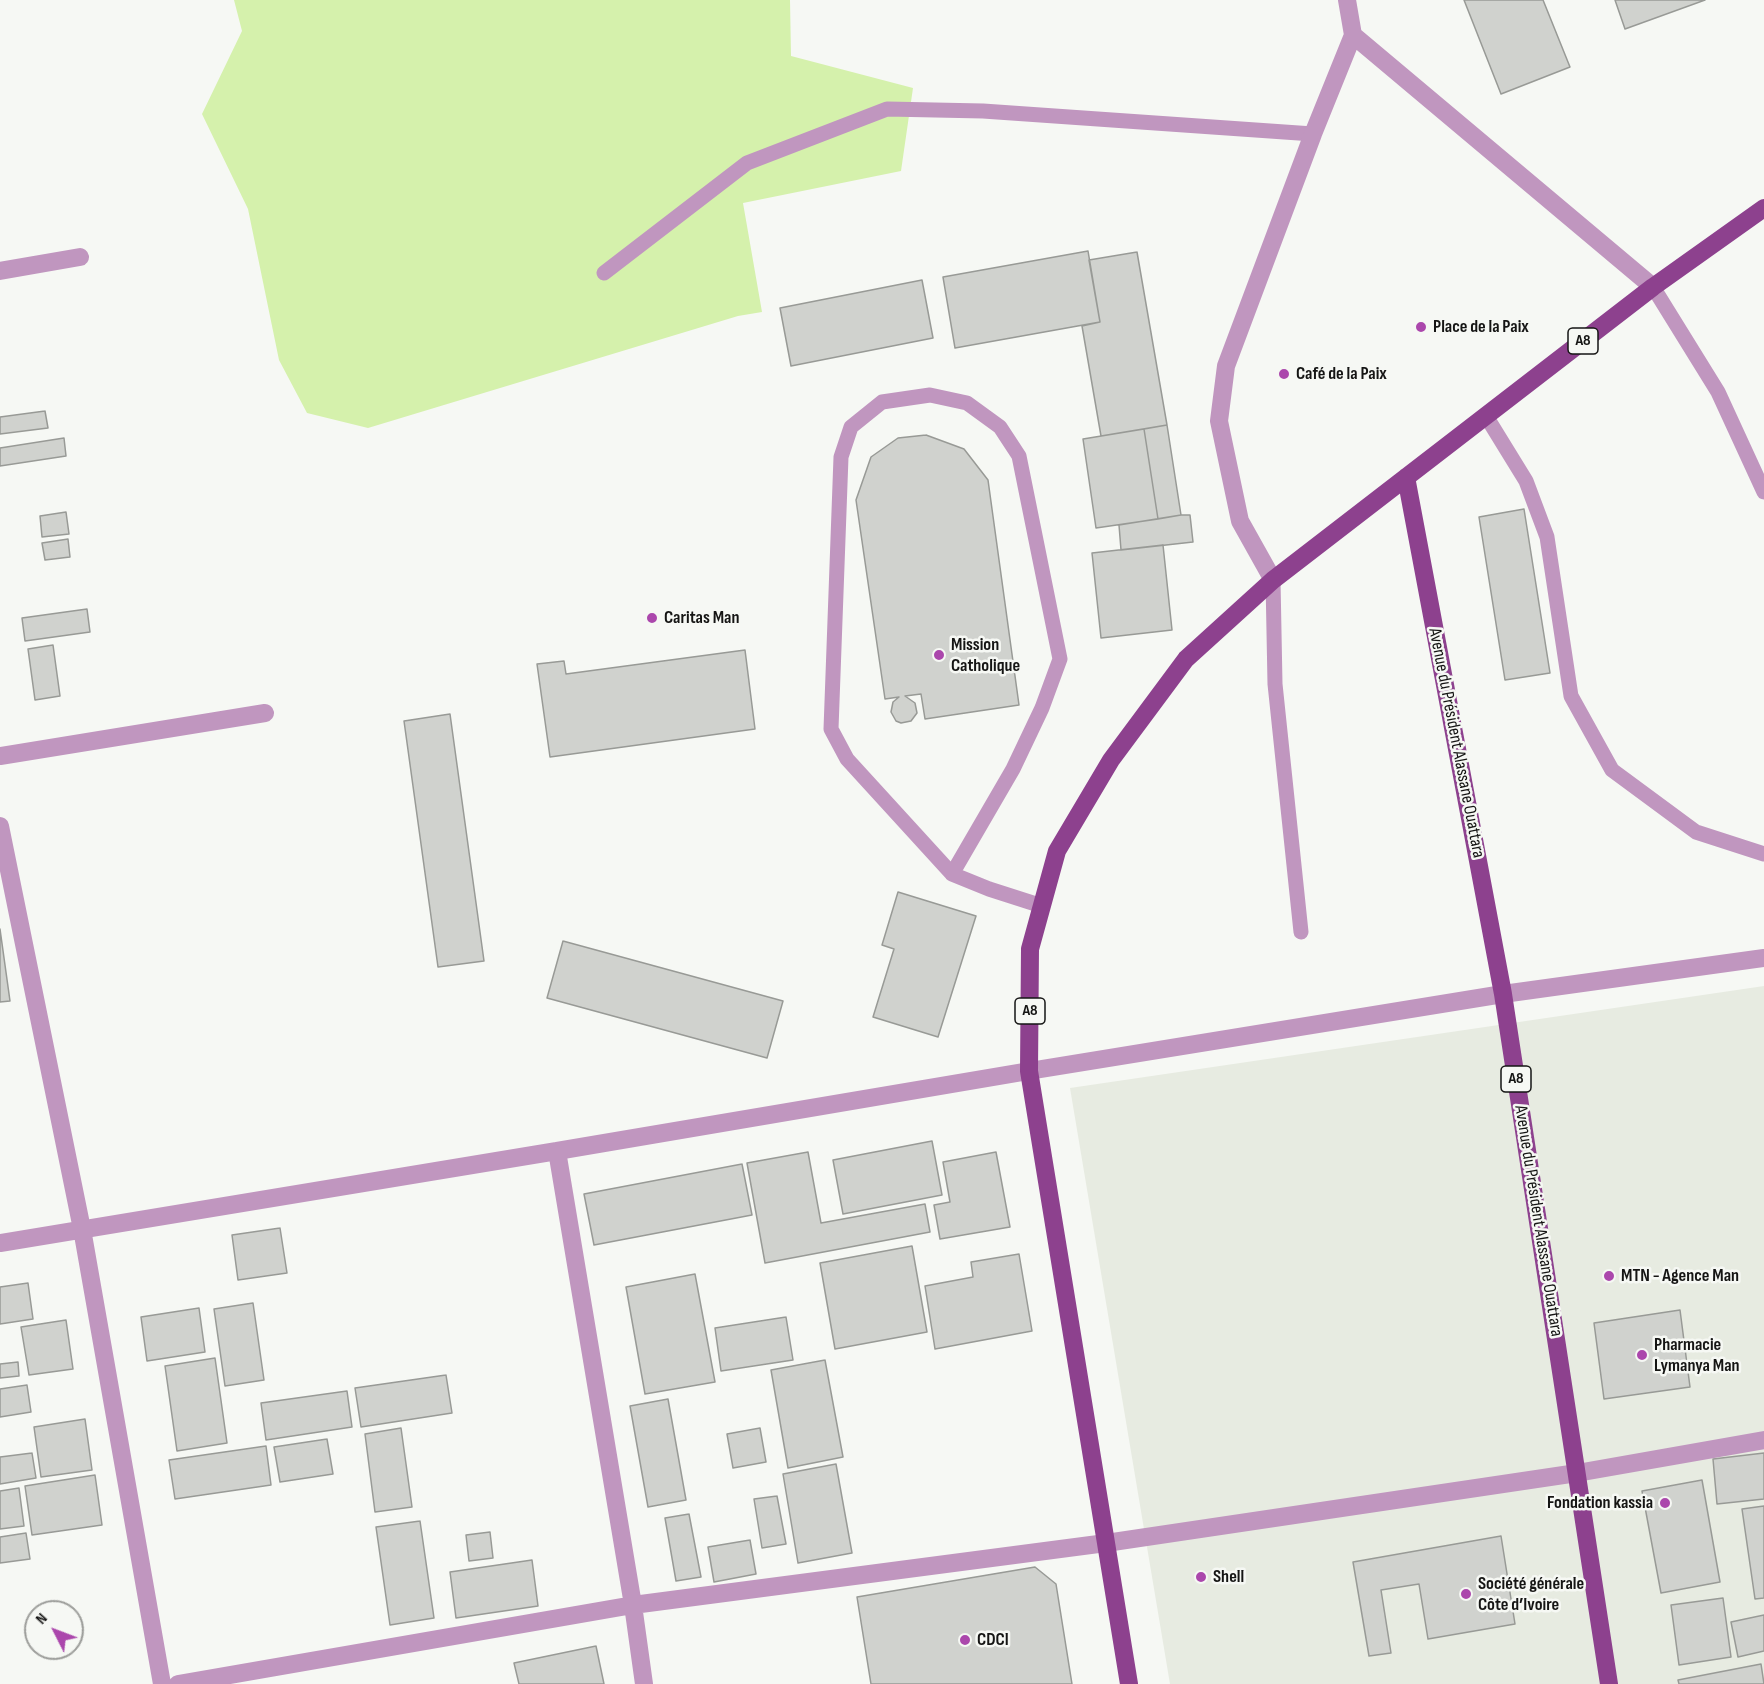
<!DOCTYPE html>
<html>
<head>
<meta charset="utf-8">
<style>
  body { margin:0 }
  #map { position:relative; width:1764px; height:1684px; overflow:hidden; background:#f6f8f4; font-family:"Sofia Sans Condensed",sans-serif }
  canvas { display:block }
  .north { position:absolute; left:24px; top:1600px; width:60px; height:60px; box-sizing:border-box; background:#f6f8f4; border:2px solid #9c9d9a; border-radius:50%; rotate:312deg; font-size:16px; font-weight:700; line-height:24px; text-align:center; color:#151514 }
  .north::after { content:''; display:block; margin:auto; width:21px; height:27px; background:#ab47ac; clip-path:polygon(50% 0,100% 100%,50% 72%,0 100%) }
</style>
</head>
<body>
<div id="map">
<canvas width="1764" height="1684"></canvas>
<div class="north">N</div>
</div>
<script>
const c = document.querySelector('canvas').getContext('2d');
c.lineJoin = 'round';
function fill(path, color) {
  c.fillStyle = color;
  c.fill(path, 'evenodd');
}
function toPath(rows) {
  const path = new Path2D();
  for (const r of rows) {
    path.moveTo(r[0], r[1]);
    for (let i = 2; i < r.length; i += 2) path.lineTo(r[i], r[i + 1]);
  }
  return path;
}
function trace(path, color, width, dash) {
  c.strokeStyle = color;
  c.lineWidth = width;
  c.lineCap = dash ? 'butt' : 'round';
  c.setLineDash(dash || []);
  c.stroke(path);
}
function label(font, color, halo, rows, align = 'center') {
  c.font = font + ' "Sofia Sans Condensed",sans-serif';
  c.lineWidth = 5;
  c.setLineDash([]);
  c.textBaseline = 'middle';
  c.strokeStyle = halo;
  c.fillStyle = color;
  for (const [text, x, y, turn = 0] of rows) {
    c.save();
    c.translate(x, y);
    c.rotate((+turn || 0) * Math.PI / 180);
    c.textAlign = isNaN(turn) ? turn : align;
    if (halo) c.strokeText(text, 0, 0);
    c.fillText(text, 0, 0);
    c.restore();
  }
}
fill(toPath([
  [1764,986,1764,1684,1170,1684,1070,1088]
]), '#e7ebe1');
fill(toPath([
  [234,0,790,0,791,56,913,88,901,171,743,203,762,312,738,316,368,428,307,413,279,360,248,209,202,114,242,31]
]), '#d5f1ac');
const building = toPath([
  [1464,0,1543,0,1570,67,1501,94,1464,0],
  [1615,0,1705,0,1625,29,1615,0],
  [1088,251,1100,322,955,348,943,277,1088,251],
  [1137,252,1167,425,1101,436,1082,326,1100,322,1089,260,1137,252],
  [922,280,933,338,791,366,780,308,922,280],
  [45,411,48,428,0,434,0,417,45,411],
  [1167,425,1181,515,1158,519,1144,429,1167,425],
  [1144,429,1158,519,1096,528,1083,439,1144,429],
  [926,435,964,449,988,480,1019,705,925,719,921,694,905,696,915,703,917,713,911,721,901,723,896,721,891,712,893,702,899,697,885,699,856,500,871,457,898,438,926,435],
  [64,438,66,456,0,466,0,448,64,438],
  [1524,509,1550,673,1505,680,1479,517,1524,509],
  [66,512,69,534,42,537,40,516,66,512],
  [1181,515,1190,515,1193,542,1121,550,1119,525,1181,515],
  [68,539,70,557,45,560,42,543,68,539],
  [1163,545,1172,630,1101,638,1092,553,1163,545],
  [87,609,90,632,25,641,22,618,87,609],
  [53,645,60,696,35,700,28,649,53,645],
  [745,650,755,729,550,757,537,664,564,661,566,674,745,650],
  [450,714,484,961,438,967,404,721,450,714],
  [898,892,976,916,938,1037,873,1017,894,949,882,945,898,892],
  [0,929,10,1001,0,1002,0,929],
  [563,941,783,1001,767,1058,547,998,563,941],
  [932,1141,942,1195,843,1214,833,1160,932,1141],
  [808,1152,821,1223,925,1204,930,1232,765,1263,747,1163,808,1152],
  [996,1152,1010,1227,940,1239,934,1205,950,1202,943,1162,996,1152],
  [742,1164,752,1215,594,1245,584,1194,742,1164],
  [280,1228,287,1273,238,1280,232,1235,280,1228],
  [912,1246,927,1332,835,1349,820,1263,912,1246],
  [1019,1254,1032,1331,935,1349,925,1286,973,1277,971,1262,1019,1254],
  [695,1274,715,1382,645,1394,626,1287,695,1274],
  [28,1283,33,1319,0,1324,0,1287,28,1283],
  [253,1303,264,1380,225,1386,214,1309,253,1303],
  [199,1308,205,1352,147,1361,141,1317,199,1308],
  [1680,1310,1690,1387,1604,1399,1594,1323,1680,1310],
  [786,1317,793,1360,721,1371,715,1328,786,1317],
  [66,1320,73,1369,29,1375,21,1327,66,1320],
  [215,1358,227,1443,177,1451,165,1366,215,1358],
  [825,1360,843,1457,788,1468,771,1370,825,1360],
  [18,1362,19,1376,0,1378,0,1364,18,1362],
  [446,1375,452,1413,361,1427,355,1388,446,1375],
  [27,1385,31,1412,0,1417,0,1389,27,1385],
  [347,1391,352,1427,266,1440,261,1403,347,1391],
  [668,1399,686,1500,648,1507,630,1406,668,1399],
  [85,1419,92,1470,41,1477,34,1427,85,1419],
  [401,1428,412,1507,375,1512,365,1434,401,1428],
  [760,1428,766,1462,733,1468,727,1434,760,1428],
  [327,1439,333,1474,280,1482,274,1447,327,1439],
  [266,1446,271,1485,175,1499,169,1460,266,1446],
  [32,1453,36,1478,0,1484,0,1457,32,1453],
  [1764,1453,1764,1499,1717,1504,1713,1459,1764,1453],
  [836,1464,852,1553,798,1563,783,1474,836,1464],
  [95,1475,102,1525,32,1535,25,1486,95,1475],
  [1702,1480,1720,1582,1661,1593,1642,1491,1702,1480],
  [19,1488,24,1526,0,1529,0,1491,19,1488],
  [777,1496,786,1544,762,1548,754,1499,777,1496],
  [1764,1506,1764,1598,1755,1599,1742,1509,1764,1506],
  [689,1514,701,1577,676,1581,665,1518,689,1514],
  [420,1521,434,1618,390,1625,376,1527,420,1521],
  [490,1532,493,1558,469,1561,466,1535,490,1532],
  [26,1533,30,1559,0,1563,0,1537,26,1533],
  [1501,1536,1515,1624,1428,1639,1419,1584,1381,1590,1391,1653,1369,1656,1353,1562,1501,1536],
  [750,1540,756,1574,714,1582,708,1547,750,1540],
  [532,1560,538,1606,456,1618,450,1572,532,1560],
  [1035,1567,1056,1584,1072,1684,871,1684,857,1597,1035,1567],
  [1723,1598,1731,1657,1679,1665,1671,1605,1723,1598],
  [1764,1615,1764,1651,1738,1657,1731,1622,1764,1615],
  [596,1646,604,1684,519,1684,514,1663,596,1646],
  [1761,1664,1764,1684,1679,1684,1678,1680,1761,1664]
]);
fill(building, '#d0d2ce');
trace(building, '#989a96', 1.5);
trace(toPath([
  [604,273,747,163,887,109,983,111,1313,134],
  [1653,287,1718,392,1764,492],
  [1486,416,1526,481,1547,537,1571,696,1612,770,1696,832,1764,854],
  [1273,580,1275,684,1301,932],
  [952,874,1013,769,1042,708,1060,659,1019,456,1000,427,967,403,930,395,882,402,851,427,841,457,831,729,847,759,952,874,989,889,1042,906]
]), '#c096bf', 15);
trace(toPath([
  [1347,0,1353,35,1653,287],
  [0,271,80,257],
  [1273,580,1240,521,1219,421,1226,366,1313,134,1353,35],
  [0,756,265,713],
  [0,826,82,1229,162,1684],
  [557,1151,633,1605,644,1684],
  [0,1243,557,1151,1029,1071,1503,994,1764,958],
  [178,1684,633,1605,1106,1543,1577,1473,1764,1440]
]), '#c096bf', 18);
trace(toPath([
  [1406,477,1503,994,1609,1684],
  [1129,1684,1029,1071,1030,949,1057,851,1111,760,1186,659,1273,580,1653,287,1764,208]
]), '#8d418e', 18);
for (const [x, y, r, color] of [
  [1421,327,6,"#ab47ac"],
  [1284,374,6,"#ab47ac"],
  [652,618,6,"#ab47ac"],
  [939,655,6,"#ab47ac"],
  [1609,1276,6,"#ab47ac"],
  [1642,1355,6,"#ab47ac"],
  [1665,1503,6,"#ab47ac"],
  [1201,1577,6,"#ab47ac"],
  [1466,1594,6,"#ab47ac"],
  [965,1640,6,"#ab47ac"]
]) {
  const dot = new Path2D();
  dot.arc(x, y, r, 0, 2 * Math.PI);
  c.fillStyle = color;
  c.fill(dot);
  trace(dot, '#f6f8f4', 2);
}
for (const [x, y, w] of [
  [1583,341,30],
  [1030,1011,30],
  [1516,1079,30]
]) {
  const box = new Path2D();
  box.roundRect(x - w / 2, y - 13, w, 26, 4.5);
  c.fillStyle = '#f6f8f4';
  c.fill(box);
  trace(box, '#151514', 1.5);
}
label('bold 16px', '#151514', null, [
  ["A8",1583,341],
  ["A8",1030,1011],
  ["A8",1516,1079]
]);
label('bold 18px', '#151514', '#f6f8f4', [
  ["Place de la Paix",1433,327],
  ["Café de la Paix",1296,374],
  ["Caritas Man",664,618],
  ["Mission",951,645],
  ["Catholique",951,666],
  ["MTN - Agence Man",1621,1276],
  ["Pharmacie",1654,1345],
  ["Lymanya Man",1654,1366],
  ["Fondation kassia",1653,1503,"right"],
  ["Shell",1213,1577],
  ["Société générale",1478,1584],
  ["Côte d’Ivoire",1478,1605],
  ["CDCI",977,1640]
], 'left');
label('18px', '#151514', '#f6f8f4', [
  ["Avenue du Président Alassane Ouattara",1456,743,79],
  ["Avenue du Président Alassane Ouattara",1538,1221,81]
]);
</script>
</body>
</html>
